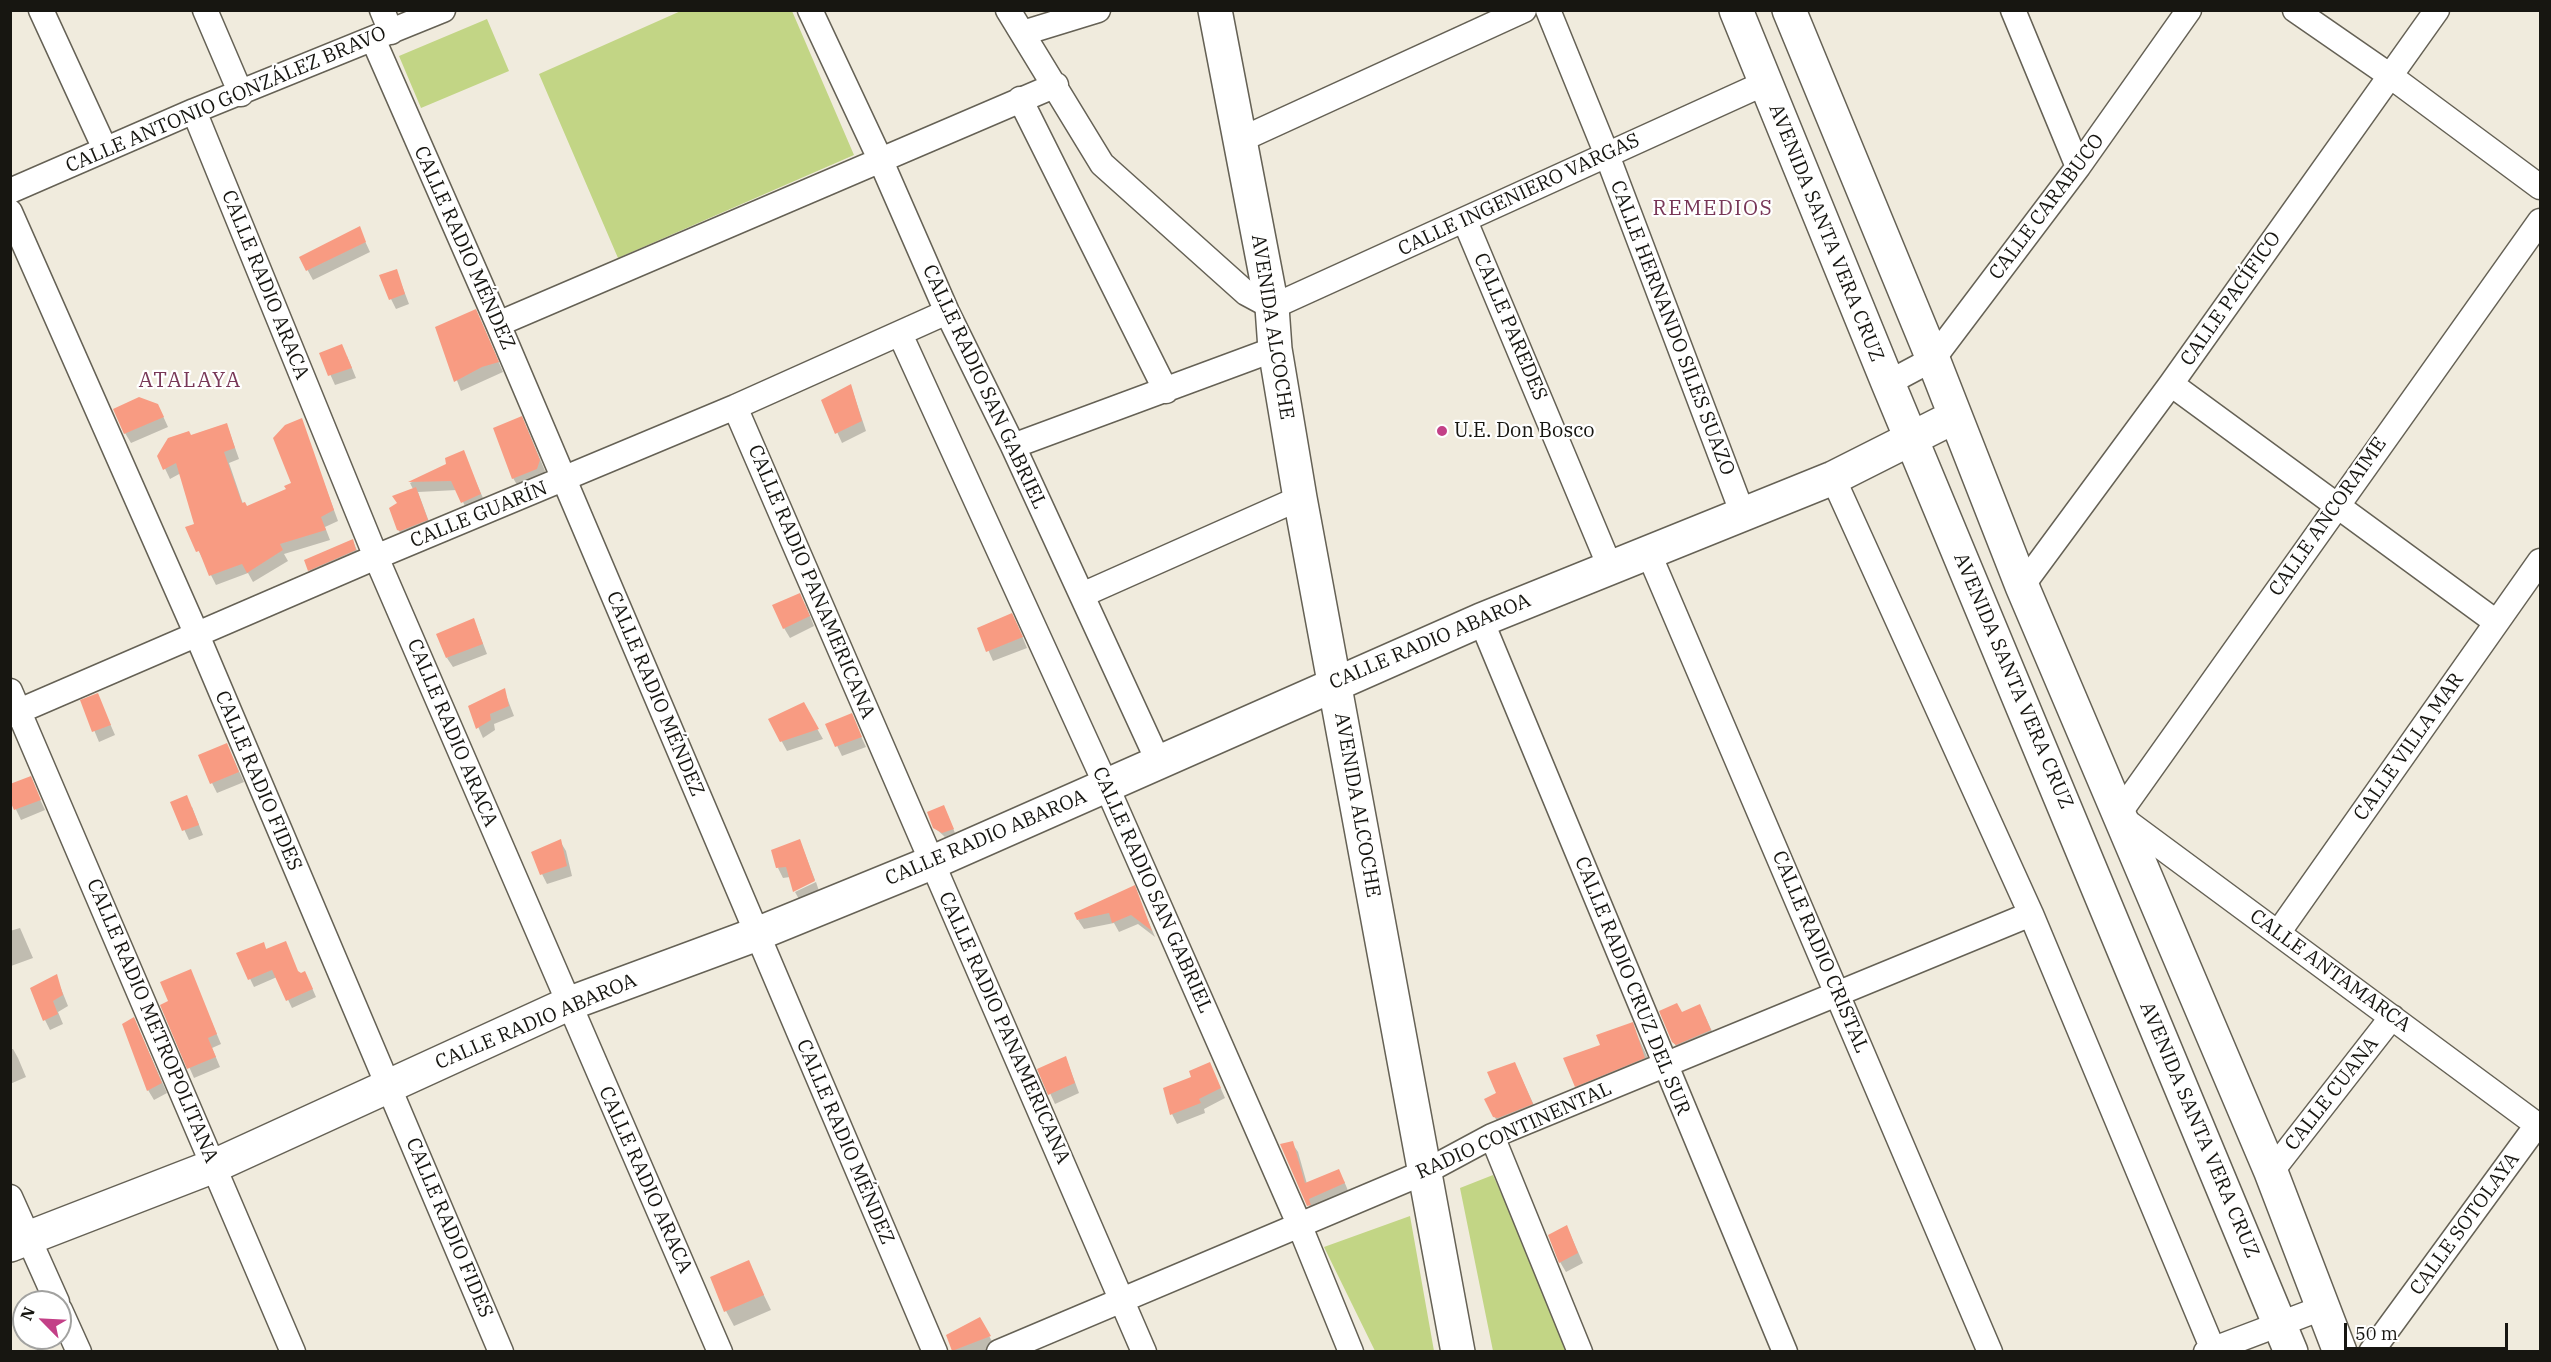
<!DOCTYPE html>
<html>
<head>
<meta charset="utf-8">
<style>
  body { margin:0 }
  #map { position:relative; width:2551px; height:1362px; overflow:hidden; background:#f0ebdd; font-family:"IBM Plex Serif",serif }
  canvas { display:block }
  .frame { position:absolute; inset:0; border:12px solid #171611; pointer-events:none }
  .north { position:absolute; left:12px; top:1290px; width:60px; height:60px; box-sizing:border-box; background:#fff; border:2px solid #a2a2a0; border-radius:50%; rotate:294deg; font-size:16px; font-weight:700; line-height:24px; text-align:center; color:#171611 }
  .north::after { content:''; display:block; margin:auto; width:21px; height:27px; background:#c34087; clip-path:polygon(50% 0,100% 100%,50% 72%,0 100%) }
  .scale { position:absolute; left:2344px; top:1323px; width:164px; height:27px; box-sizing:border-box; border:3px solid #171611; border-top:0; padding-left:8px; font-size:18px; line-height:21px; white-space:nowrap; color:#171611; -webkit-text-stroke:4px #fff; paint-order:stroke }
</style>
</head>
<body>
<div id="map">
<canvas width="2551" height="1362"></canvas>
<div class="frame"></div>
<div class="north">N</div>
<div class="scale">50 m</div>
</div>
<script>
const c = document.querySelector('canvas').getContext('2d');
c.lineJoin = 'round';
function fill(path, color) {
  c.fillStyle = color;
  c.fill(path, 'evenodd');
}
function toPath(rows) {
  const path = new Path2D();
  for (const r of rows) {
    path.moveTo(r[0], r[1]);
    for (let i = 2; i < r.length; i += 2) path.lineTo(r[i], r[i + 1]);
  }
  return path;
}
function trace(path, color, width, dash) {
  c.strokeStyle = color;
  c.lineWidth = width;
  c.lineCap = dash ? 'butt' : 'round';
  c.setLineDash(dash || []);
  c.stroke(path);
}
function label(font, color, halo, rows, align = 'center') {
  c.font = font + ' "IBM Plex Serif",serif';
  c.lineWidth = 4.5;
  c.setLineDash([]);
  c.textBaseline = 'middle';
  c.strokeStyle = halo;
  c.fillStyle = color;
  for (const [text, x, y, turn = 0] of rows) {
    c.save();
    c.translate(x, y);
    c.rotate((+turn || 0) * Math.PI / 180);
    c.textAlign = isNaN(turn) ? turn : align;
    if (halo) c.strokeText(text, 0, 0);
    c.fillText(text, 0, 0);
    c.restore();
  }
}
fill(toPath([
  [683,10,792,11,854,155,618,258,539,74],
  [487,19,509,71,421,108,399,56],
  [1493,1175,1572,1351,1493,1351,1460,1188],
  [1410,1216,1434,1351,1375,1351,1324,1247]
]), '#c2d585');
fill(toPath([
  [359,228,370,252,313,280,301,258],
  [396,270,409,304,396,309,391,299],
  [481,321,503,372,461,391,437,328],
  [321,354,347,356,356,378,335,385],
  [851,386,866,431,842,443,823,401],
  [163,416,168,427,131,443,125,433],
  [301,420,338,521,325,527,330,540,284,554,288,561,253,582,248,573,216,585,187,528,196,524,181,473,170,479,159,456,191,437,227,425,239,459,229,463,243,504,247,507,288,489,293,484],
  [527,428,545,471,542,479,519,488,513,478],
  [463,452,486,505,468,512,457,490,418,492,432,530,404,539,398,529,413,489,410,483,448,465],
  [353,541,358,553,312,574,309,570],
  [805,604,814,626,790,638,784,628],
  [474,620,487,654,453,667,447,658],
  [1017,624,1027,648,993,661,979,629],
  [504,690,514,716,494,724,495,730,483,738,469,706],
  [97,694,115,735,99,742,82,701],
  [803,704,823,739,787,751,770,720],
  [851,715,866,747,842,756,827,725],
  [227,745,244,782,217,793,212,783],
  [30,778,45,810,21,820,10,797],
  [172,803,192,807,203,835,189,840],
  [946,811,955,833,945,837,935,828],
  [560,841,566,851,572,876,547,884,542,874],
  [800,841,815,880,794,889,790,877,783,878,778,868],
  [816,882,819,891,800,901,795,892],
  [1134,887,1155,937,1138,924,1119,932,1114,923,1084,929,1078,920],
  [20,928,33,958,11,966,10,931],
  [263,944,267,950,309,981,316,997,292,1008,277,977,254,987,238,954],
  [190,971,221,1044,212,1048,220,1067,194,1078,162,1006,170,1002],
  [56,976,68,1006,58,1012,63,1024,50,1030,45,1020],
  [1682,1014,1705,1016,1716,1040,1679,1052,1673,1041],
  [134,1019,167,1093,154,1100,148,1090],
  [1632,1024,1651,1065,1582,1096,1576,1086,1602,1045],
  [10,1049,13,1049,18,1058,26,1077,10,1084],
  [1066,1058,1079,1093,1055,1104,1039,1069],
  [1210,1064,1225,1098,1204,1109,1205,1113,1177,1124,1172,1114,1193,1078],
  [1515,1064,1538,1114,1500,1126,1494,1116,1498,1093],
  [1292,1143,1298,1152,1307,1184,1344,1181,1349,1193,1314,1216,1282,1145],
  [1567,1227,1583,1263,1566,1272,1560,1262],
  [748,1262,771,1310,734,1326,726,1311],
  [980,1319,995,1347,982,1352,954,1352,948,1335]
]), '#0003');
fill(toPath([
  [360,226,366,242,306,271,299,257],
  [397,269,405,294,389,300,379,275],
  [476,309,499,362,482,367,454,382,435,327],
  [342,344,352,368,328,376,319,353],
  [851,384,862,421,835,434,821,400],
  [139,397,158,404,164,417,124,434,113,409],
  [522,416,540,460,537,469,512,479,493,428],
  [302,418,334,510,321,517,326,530,280,544,283,550,247,573,242,564,209,576,199,551,196,552,185,527,194,524,176,463,163,470,157,456,168,438,189,431,191,435,227,423,235,448,224,452,242,503,245,502,247,506,286,489,284,486,291,483,273,438,285,425],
  [464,450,481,494,461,503,451,481,408,482,446,464,445,458],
  [416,487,428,520,400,531,397,530,389,508,397,503,392,496],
  [353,539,356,550,308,571,304,560],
  [800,593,810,616,783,629,772,605],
  [1012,613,1023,637,986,652,977,628],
  [474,618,483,644,446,658,436,634],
  [505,688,509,706,490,714,491,720,476,729,468,706],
  [98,693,111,725,92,732,80,700],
  [804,702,819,729,780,742,768,719],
  [852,713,862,737,835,747,825,724],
  [227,743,239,772,210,784,198,755],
  [31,776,41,800,14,810,10,801,10,784],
  [187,795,199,825,182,831,170,802],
  [944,805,954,829,942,833,933,828,927,812],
  [561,839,567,866,540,875,531,852],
  [800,839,815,881,793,892,786,867,776,868,771,850],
  [1135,885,1152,931,1131,915,1112,923,1109,913,1077,920,1074,913],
  [286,941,298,971,301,973,305,971,313,989,286,1001,272,970,248,980,236,953,264,942,266,949],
  [191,969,217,1034,208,1038,216,1057,187,1069,160,1005,168,1001,160,982],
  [57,974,63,995,53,1001,58,1014,43,1021,30,988],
  [1677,1003,1682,1012,1700,1004,1711,1030,1676,1045,1672,1042,1659,1011],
  [134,1017,162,1083,147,1091,122,1024],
  [1633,1022,1645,1058,1575,1087,1563,1058,1600,1045,1596,1035],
  [1066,1056,1075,1083,1048,1095,1037,1069],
  [1210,1062,1221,1088,1199,1099,1201,1103,1170,1115,1163,1088,1191,1077,1189,1071],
  [1515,1062,1533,1104,1498,1118,1493,1117,1484,1099,1496,1093,1487,1072],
  [1293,1141,1305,1183,1339,1169,1345,1183,1309,1199,1311,1205,1307,1206,1280,1144],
  [1567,1225,1578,1253,1559,1263,1548,1235],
  [749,1260,764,1295,724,1312,710,1277],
  [980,1317,991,1336,952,1351,946,1335]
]), '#f89b82');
const street = toPath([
  [41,10,105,149],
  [205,10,241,94],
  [382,10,391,32],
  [810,10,880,159,947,312,1013,446,1159,763],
  [1008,10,1102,164,1246,293,1272,307,1765,83],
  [1548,10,1607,155,1742,512],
  [2013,10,2078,167],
  [2295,10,2389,75,2540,187],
  [1023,33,1098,10],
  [373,39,498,324,935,1352],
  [1020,99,1166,391],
  [194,111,376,557,720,1352],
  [1240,140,1524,10],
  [10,191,194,111,443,10],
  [10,212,197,635,501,1352],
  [1465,221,1610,567],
  [2540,221,2118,815,2540,1127],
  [498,324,1056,85],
  [900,334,1106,785,1299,1224,1351,1352],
  [1888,383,1933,359,2078,167,2189,10],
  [2171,384,2496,622],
  [735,407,1144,1352],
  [1013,446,1275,349],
  [1833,478,2031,914,2214,1352],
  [1649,554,1990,1352],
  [2022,586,2171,384,2437,10],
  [1082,595,1300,498],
  [1481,620,1785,1352],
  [10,691,293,1352],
  [10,715,376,557,735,407,947,312],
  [2278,933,2540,561],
  [1492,1136,1580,1352],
  [2271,1172,2392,1017],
  [10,1197,57,1302],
  [60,1310,79,1352],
  [999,1352,1425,1172,1492,1136,2031,914],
  [2206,1352,2322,1308],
  [2371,1352,2537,1125]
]);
const secondary = toPath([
  [1215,10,1272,307,1275,349,1300,498,1458,1352],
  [1736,10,1888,383,2291,1352],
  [1789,10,1933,359,2022,586,2271,1172,2340,1352],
  [10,1245,214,1166,568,1004,757,934,931,863,1481,620,1833,478,1954,417]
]);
trace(street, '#656155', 27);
trace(secondary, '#656155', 36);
trace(street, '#fff', 24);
trace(secondary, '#fff', 33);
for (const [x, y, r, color] of [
  [1442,431,6,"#c34087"]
]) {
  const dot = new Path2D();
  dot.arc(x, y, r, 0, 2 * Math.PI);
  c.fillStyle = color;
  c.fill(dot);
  trace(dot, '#fff', 2);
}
label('20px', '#171611', '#fff', [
  ["CALLE ANTONIO GONZÁLEZ BRAVO",226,100,-23],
  ["CALLE INGENIERO VARGAS",1519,195,-25],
  ["CALLE CARABUCO",2047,207,-53],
  ["AVENIDA SANTA VERA CRUZ",1826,233,68],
  ["CALLE RADIO MÉNDEZ",464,248,66],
  ["CALLE RADIO ARACA",265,285,68],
  ["CALLE PACÍFICO",2231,299,-55],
  ["AVENIDA ALCOCHE",1272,327,81],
  ["CALLE PAREDES",1510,327,67],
  ["CALLE HERNANDO SILES SUAZO",1672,328,69],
  ["CALLE RADIO SAN GABRIEL",984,387,65],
  ["CALLE GUARÍN",479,515,-22],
  ["CALLE ANCORAIME",2328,517,-55],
  ["CALLE RADIO PANAMERICANA",811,582,67],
  ["CALLE RADIO ABAROA",1430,642,-23],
  ["AVENIDA SANTA VERA CRUZ",2013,681,67],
  ["CALLE RADIO MÉNDEZ",655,694,67],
  ["CALLE RADIO ARACA",452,733,67],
  ["CALLE VILLA MAR",2409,747,-55],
  ["CALLE RADIO FIDES",258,781,67],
  ["AVENIDA ALCOCHE",1357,805,80],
  ["CALLE RADIO ABAROA",986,838,-23],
  ["CALLE RADIO SAN GABRIEL",1152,890,66],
  ["CALLE RADIO CRISTAL",1820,952,67],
  ["CALLE ANTAMARCA",2330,971,36],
  ["CALLE RADIO CRUZ DEL SUR",1632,986,68],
  ["CALLE RADIO METROPOLITANA",152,1021,67],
  ["CALLE RADIO ABAROA",536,1022,-23],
  ["CALLE RADIO PANAMERICANA",1004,1028,66],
  ["CALLE CUANA",2332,1094,-52],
  ["AVENIDA SANTA VERA CRUZ",2199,1130,67],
  ["RADIO CONTINENTAL",1514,1131,-24],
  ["CALLE RADIO MÉNDEZ",845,1142,67],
  ["CALLE RADIO ARACA",645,1180,66],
  ["CALLE SOTOLAYA",2465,1224,-54],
  ["CALLE RADIO FIDES",449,1228,67]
]);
label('20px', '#171611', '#fff', [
  ["U.E. Don Bosco",1454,431]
], 'left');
c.letterSpacing = '1.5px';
label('21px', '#783757', '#fff', [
  ["REMEDIOS",1713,209],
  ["ATALAYA",190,381]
]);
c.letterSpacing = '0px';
</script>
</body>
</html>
